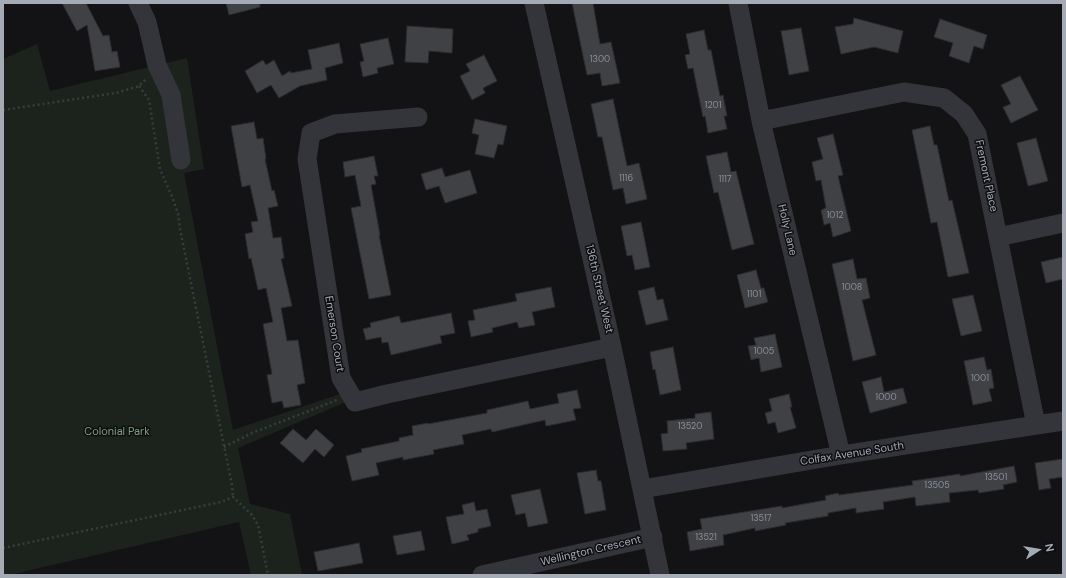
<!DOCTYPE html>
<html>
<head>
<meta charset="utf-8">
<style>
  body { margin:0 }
  #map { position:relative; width:1066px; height:578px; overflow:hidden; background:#131315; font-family:"DM Sans",sans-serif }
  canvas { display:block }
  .frame { position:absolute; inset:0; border:4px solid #a5abb5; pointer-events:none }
  .north { position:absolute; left:1018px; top:530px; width:40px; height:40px; -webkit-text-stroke:3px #0e0e10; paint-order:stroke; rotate:78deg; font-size:11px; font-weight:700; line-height:16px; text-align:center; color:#a5abb5 }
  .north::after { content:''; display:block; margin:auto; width:14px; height:18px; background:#a5abb5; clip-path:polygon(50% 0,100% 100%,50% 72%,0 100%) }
</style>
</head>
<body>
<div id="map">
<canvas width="1066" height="578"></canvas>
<div class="frame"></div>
<div class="north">N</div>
</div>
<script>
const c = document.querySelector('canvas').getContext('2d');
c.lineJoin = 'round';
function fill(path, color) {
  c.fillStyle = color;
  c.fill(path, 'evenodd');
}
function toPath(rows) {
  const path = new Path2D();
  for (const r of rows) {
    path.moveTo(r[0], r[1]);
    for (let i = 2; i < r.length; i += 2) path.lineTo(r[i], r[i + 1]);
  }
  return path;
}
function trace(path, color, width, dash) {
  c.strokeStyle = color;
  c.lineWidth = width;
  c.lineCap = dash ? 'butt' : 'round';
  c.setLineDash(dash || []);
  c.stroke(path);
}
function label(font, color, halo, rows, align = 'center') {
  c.font = font + ' "DM Sans",sans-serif';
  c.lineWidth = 3;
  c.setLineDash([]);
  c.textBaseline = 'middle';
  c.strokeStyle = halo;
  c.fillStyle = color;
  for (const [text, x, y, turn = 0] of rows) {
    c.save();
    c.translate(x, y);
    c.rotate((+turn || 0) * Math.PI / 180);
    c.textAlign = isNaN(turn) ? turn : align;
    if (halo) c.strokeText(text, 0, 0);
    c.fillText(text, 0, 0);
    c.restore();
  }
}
fill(toPath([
  [37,44,50,91,187,58,204,169,184,173,233,430,349,391,353,399,238,448,250,504,290,514,302,575,251,575,239,522,9,575,3,575,3,59]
]), '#1c231c');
const building = toPath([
  [62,3,86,3,103,36,109,35,112,52,117,51,120,67,95,71,87,25,77,31,62,3],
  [226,3,260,3,260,7,229,15,226,3],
  [572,3,593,3,600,44,611,42,620,83,602,86,600,73,587,75,572,3],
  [854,18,903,31,898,53,874,47,841,54,835,27,853,24,854,18],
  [940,19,987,35,983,49,974,46,969,63,949,56,953,43,934,37,940,19],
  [407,26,453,29,452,53,429,51,428,63,405,62,407,26],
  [801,28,809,71,789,75,781,31,801,28],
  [704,30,708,50,711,50,720,96,723,95,727,116,724,116,727,129,708,133,705,116,703,117,693,68,688,69,685,55,690,54,686,34,704,30],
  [388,38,394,64,377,68,378,73,363,77,360,62,364,61,360,44,388,38],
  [339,43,343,63,325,68,327,80,300,86,279,98,271,85,257,93,245,71,263,60,266,65,274,60,282,76,290,71,291,73,312,69,308,50,339,43],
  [484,55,497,81,483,88,485,93,472,100,460,76,470,71,466,64,484,55],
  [1020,76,1038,110,1011,123,1003,107,1011,104,1001,85,1020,76],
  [613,99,627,166,639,163,647,199,626,204,623,188,613,190,602,137,598,137,591,104,613,99],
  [475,119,507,126,503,145,498,144,494,158,475,154,479,135,472,133,475,119],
  [254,122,257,139,263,138,266,159,265,159,272,191,274,190,278,206,268,208,273,238,281,237,284,258,281,259,292,306,281,308,287,341,298,340,305,383,297,385,301,405,284,408,282,401,272,403,267,375,272,374,263,324,273,322,266,288,258,290,251,258,249,259,245,234,253,232,251,222,258,221,250,185,242,187,231,126,254,122],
  [930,126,934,145,937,145,949,201,952,200,969,273,948,277,937,222,931,223,912,130,930,126],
  [833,134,843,175,838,176,851,231,833,237,830,223,824,225,821,210,826,208,821,180,816,181,812,162,823,159,817,138,833,134],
  [1036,138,1048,181,1028,186,1017,143,1036,138],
  [727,152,731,172,736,171,754,244,732,250,718,192,714,193,706,156,727,152],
  [374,156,378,176,374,176,376,184,371,185,380,235,379,235,391,295,369,299,351,208,361,206,355,175,345,177,343,162,374,156],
  [442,168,445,177,470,170,477,193,445,203,439,186,426,190,421,174,442,168],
  [641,222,650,267,635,270,632,255,627,256,621,226,641,222],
  [1063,257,1063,279,1046,283,1041,262,1063,257],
  [853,259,857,279,866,278,870,298,862,300,876,355,853,361,832,264,853,259],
  [756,270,761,288,764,288,768,302,745,308,737,275,756,270],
  [551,287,555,307,532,312,535,325,519,328,517,322,492,328,493,332,471,337,468,321,475,320,473,310,517,301,515,294,551,287],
  [654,287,657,300,663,299,668,320,646,325,638,291,654,287],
  [973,295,982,331,961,336,952,299,973,295],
  [451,313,455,333,440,336,442,343,391,355,388,342,382,343,381,337,366,340,363,329,371,327,370,323,399,316,401,323,451,313],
  [775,334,782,367,761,372,759,358,751,360,748,346,756,345,754,338,775,334],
  [673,347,681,390,660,395,655,369,653,370,650,352,673,347],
  [984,357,987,370,991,369,994,388,989,389,992,401,973,405,964,361,984,357],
  [881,377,884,392,903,388,907,403,870,413,862,382,881,377],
  [577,390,581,408,573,409,576,420,546,426,545,420,492,432,491,429,462,435,464,444,433,450,434,454,403,460,403,457,376,463,379,475,352,481,346,456,362,452,361,449,399,441,399,438,413,435,412,426,428,423,428,424,487,413,487,410,528,401,530,409,559,403,557,394,577,390],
  [789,394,792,407,790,407,796,428,778,433,775,422,768,424,765,413,772,411,769,399,789,394],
  [711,412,714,439,686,443,687,449,663,451,661,434,668,433,667,421,695,418,695,414,711,412],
  [293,429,306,440,316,429,334,445,324,457,315,449,303,463,280,443,293,429],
  [1063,459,1063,477,1049,479,1051,488,1039,490,1035,463,1063,459],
  [1014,466,1017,482,1003,485,1004,489,979,493,978,490,949,493,950,502,916,506,915,497,883,502,884,509,856,513,856,508,828,513,828,516,785,523,786,525,755,531,755,528,723,535,724,545,690,551,687,532,702,529,700,519,782,506,782,508,826,500,825,496,838,493,839,495,913,485,912,481,960,474,960,476,1014,466],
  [596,470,598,481,601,481,606,510,585,514,577,473,596,470],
  [540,489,548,523,528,527,525,513,516,515,511,495,540,489],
  [474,502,476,511,487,509,491,526,478,529,478,532,467,535,469,540,452,544,446,517,464,514,462,505,474,502],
  [421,531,425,550,397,555,393,536,421,531],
  [359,543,363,563,318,571,314,552,359,543]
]);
fill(building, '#3f4145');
trace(building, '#2d2d31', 1);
trace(toPath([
  [139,86,149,100,160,169,173,199,178,214,180,229,232,485,233,497],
  [3,110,116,93,139,86,147,78],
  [224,447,252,433,337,400],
  [3,548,221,502,233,497,252,515,258,525,268,575]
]), '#3a3c41', 2.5, [2, 3]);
trace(toPath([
  [138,3,147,22,157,65,171,95,181,160],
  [534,3,612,347,660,575],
  [738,3,761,121,841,455],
  [418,117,335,124,311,133,307,159,341,378,355,402,387,394,612,347],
  [761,121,904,92,944,98,964,114,977,134,1036,425],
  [998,237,1063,223],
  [642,489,841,455,1063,421],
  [482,575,653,537]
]), '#34353a', 19);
label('9px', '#8c9099', null, [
  ["1300",600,60],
  ["1201",713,106],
  ["1116",626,179],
  ["1117",725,180],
  ["1012",835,216],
  ["1008",852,288],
  ["1101",754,295],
  ["1005",764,352],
  ["1001",980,379],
  ["1000",886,398],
  ["13520",690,427],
  ["13501",996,478],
  ["13505",937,486],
  ["13517",761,519],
  ["13521",706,538]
]);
label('11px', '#a5abb5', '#0e0e10', [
  ["Fremont Place",986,176,78],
  ["Holly Lane",787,230,77],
  ["136th Street West",599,289,77],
  ["Emerson Court",334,334,81],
  ["Colfax Avenue South",852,454,-9],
  ["Wellington Crescent",591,551,-13]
]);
label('11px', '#7da07e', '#0e0e10', [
  ["Colonial Park",117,432]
]);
</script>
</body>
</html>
